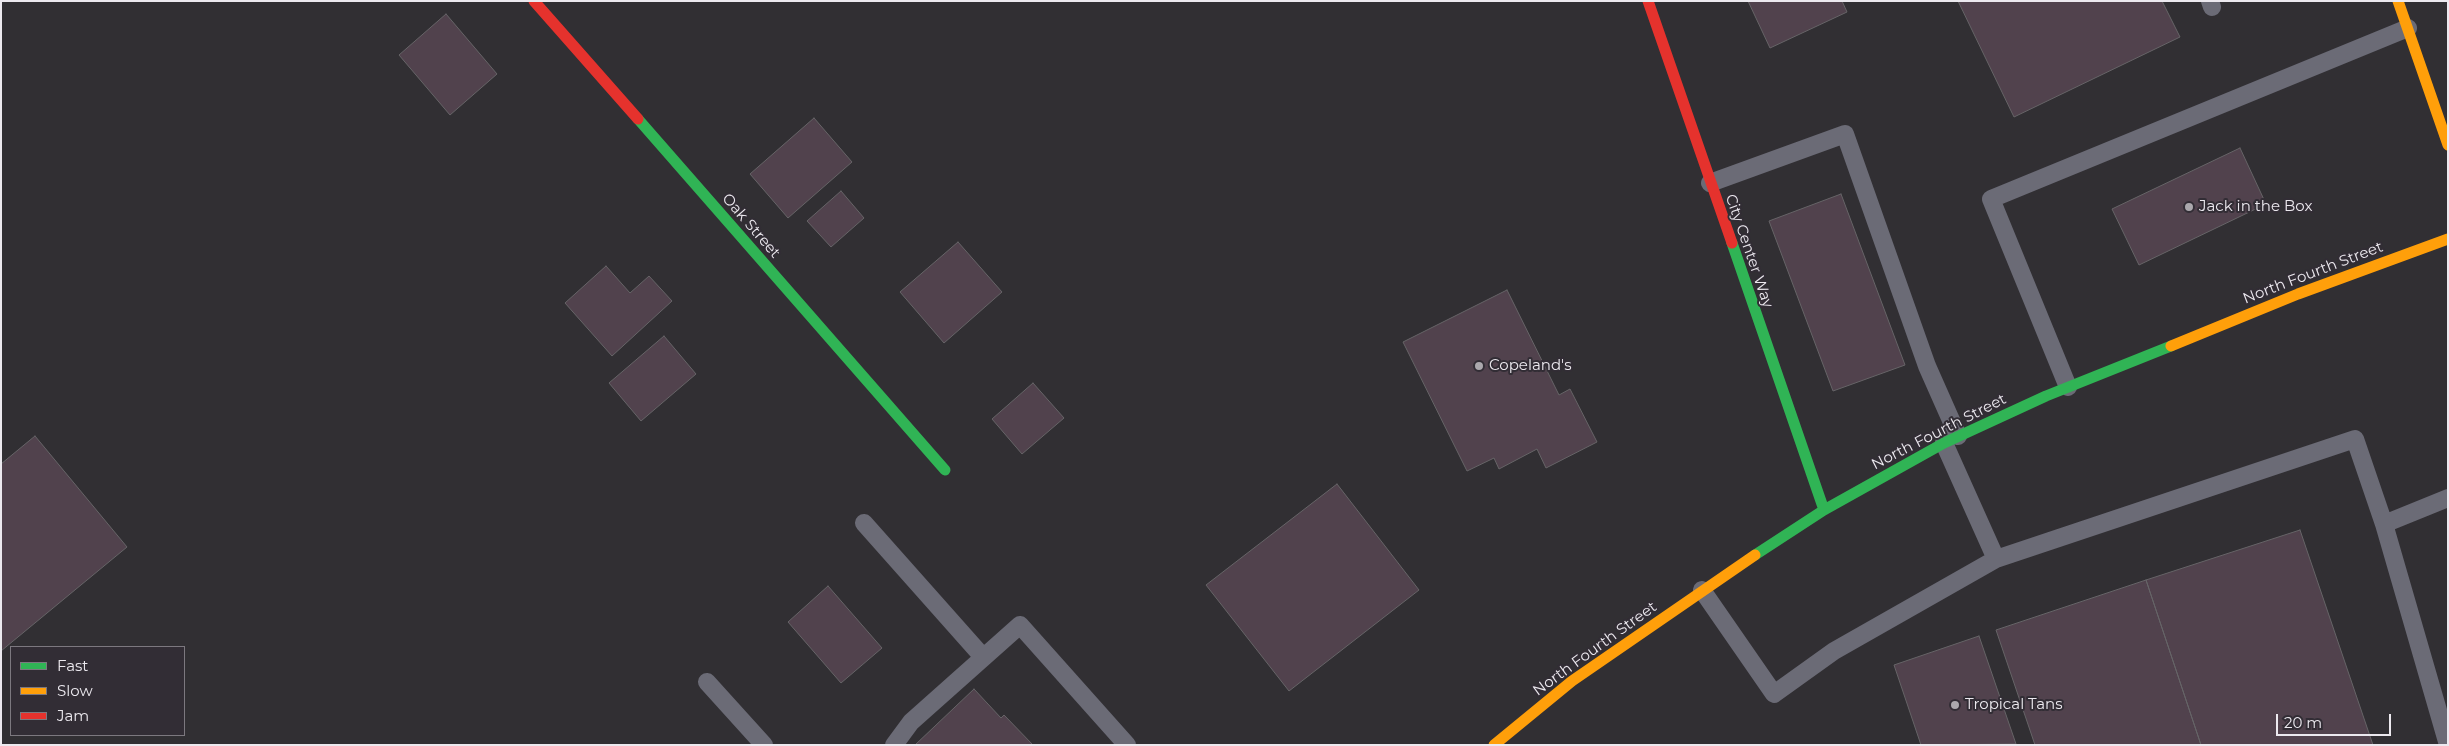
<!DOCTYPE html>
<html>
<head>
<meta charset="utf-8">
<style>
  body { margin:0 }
  #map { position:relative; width:2449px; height:746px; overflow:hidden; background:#312f33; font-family:Montserrat,sans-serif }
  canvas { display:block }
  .frame { position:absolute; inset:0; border:2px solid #ece9ef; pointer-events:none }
  .legend { position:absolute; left:10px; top:646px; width:175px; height:90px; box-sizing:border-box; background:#322d35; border:1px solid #7c787f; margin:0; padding:6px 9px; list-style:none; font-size:15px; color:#ece9ef }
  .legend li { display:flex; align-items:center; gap:10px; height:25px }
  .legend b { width:25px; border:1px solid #7c787f }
  .scale { position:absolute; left:2276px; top:714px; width:115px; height:22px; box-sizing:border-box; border:2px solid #ece9ef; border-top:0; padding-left:6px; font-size:15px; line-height:18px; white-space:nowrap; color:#ece9ef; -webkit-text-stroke:4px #322d35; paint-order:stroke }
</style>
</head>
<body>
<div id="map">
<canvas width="2449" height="746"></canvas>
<div class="frame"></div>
<ul class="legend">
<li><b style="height:6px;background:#30b455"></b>Fast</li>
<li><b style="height:6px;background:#ff9f0a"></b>Slow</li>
<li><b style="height:6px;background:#e5322d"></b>Jam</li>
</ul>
<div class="scale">20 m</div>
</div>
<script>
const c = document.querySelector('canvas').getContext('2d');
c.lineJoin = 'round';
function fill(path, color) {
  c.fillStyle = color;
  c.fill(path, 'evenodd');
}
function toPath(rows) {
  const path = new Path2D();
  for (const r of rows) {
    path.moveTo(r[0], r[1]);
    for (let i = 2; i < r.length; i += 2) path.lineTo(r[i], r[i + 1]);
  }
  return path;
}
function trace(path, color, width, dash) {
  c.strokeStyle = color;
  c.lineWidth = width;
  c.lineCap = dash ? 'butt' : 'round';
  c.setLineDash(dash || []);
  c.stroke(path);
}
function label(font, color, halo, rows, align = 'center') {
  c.font = font + ' Montserrat,sans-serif';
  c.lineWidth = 4;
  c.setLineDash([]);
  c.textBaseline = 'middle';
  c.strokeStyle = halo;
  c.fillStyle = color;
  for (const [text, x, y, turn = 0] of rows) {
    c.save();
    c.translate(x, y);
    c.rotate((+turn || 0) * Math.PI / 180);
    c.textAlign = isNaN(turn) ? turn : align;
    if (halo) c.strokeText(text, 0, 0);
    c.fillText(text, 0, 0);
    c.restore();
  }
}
const building = toPath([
  [1748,1,1842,1,1847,12,1770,48,1748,1],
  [1958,1,2162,1,2180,37,2014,117,1958,1],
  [446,14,497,74,450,115,399,55,446,14],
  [814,118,852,162,788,218,750,174,814,118],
  [2240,148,2266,204,2139,265,2112,209,2240,148],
  [841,191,864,218,831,247,807,221,841,191],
  [1841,194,1905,365,1833,391,1769,221,1841,194],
  [958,242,1002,292,944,343,900,292,958,242],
  [606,266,630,293,649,276,672,301,612,356,565,303,606,266],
  [1507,290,1559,395,1570,389,1597,442,1546,468,1537,449,1499,469,1494,458,1467,471,1403,342,1507,290],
  [664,336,696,374,641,421,609,383,664,336],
  [1033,383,1064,418,1022,454,992,419,1033,383],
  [35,436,127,547,1,651,1,464,35,436],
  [1337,484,1419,590,1289,691,1206,585,1337,484],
  [2300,530,2373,745,2201,745,2146,580,2300,530],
  [2146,580,2201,745,2035,745,1996,630,2146,580],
  [828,586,882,648,841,683,788,622,828,586],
  [1979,636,2016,744,1921,745,1894,665,1979,636],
  [974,689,1001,718,1004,715,1033,745,915,745,974,689]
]);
fill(building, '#51424d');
trace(building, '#666467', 1);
trace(toPath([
  [2210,1,2212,7],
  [1710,183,1845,134,1927,366,1958,436],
  [2068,387,1991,199,2408,28],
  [1944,443,1996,559],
  [864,523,983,657],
  [2384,524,2448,498],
  [1702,590,1774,694,1834,651,1996,559,2355,439,2384,524,2448,745],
  [707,682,764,745],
  [894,745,911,722,1020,625,1127,745]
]), '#6b6b76', 18);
trace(toPath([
  [638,119,945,470],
  [1732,243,1824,510],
  [1755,555,1824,510,1944,443,2046,396,2171,346]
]), '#30b455', 11);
trace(toPath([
  [2398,1,2448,145],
  [2171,346,2298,294,2448,239],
  [1494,745,1572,681,1755,555]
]), '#ff9f0a', 11);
trace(toPath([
  [534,1,638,119],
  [1648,1,1732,243]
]), '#e5322d', 11);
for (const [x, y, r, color] of [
  [2189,207,5,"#aba8ad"],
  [1479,366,5,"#aba8ad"],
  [1955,705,5,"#aba8ad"]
]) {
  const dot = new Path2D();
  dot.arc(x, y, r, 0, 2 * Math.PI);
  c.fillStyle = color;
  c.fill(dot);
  trace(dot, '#322d35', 2);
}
label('15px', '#ece9ef', '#322d35', [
  ["Jack in the Box",2199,207],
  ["Copeland's",1489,366],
  ["Tropical Tans",1965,705]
], 'left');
label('15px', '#ece9ef', '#322d35', [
  ["Oak Street",751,226,49],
  ["City Center Way",1749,251,71],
  ["North Fourth Street",2313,273,-21],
  ["North Fourth Street",1939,432,-27],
  ["North Fourth Street",1595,649,-36]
]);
</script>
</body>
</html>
